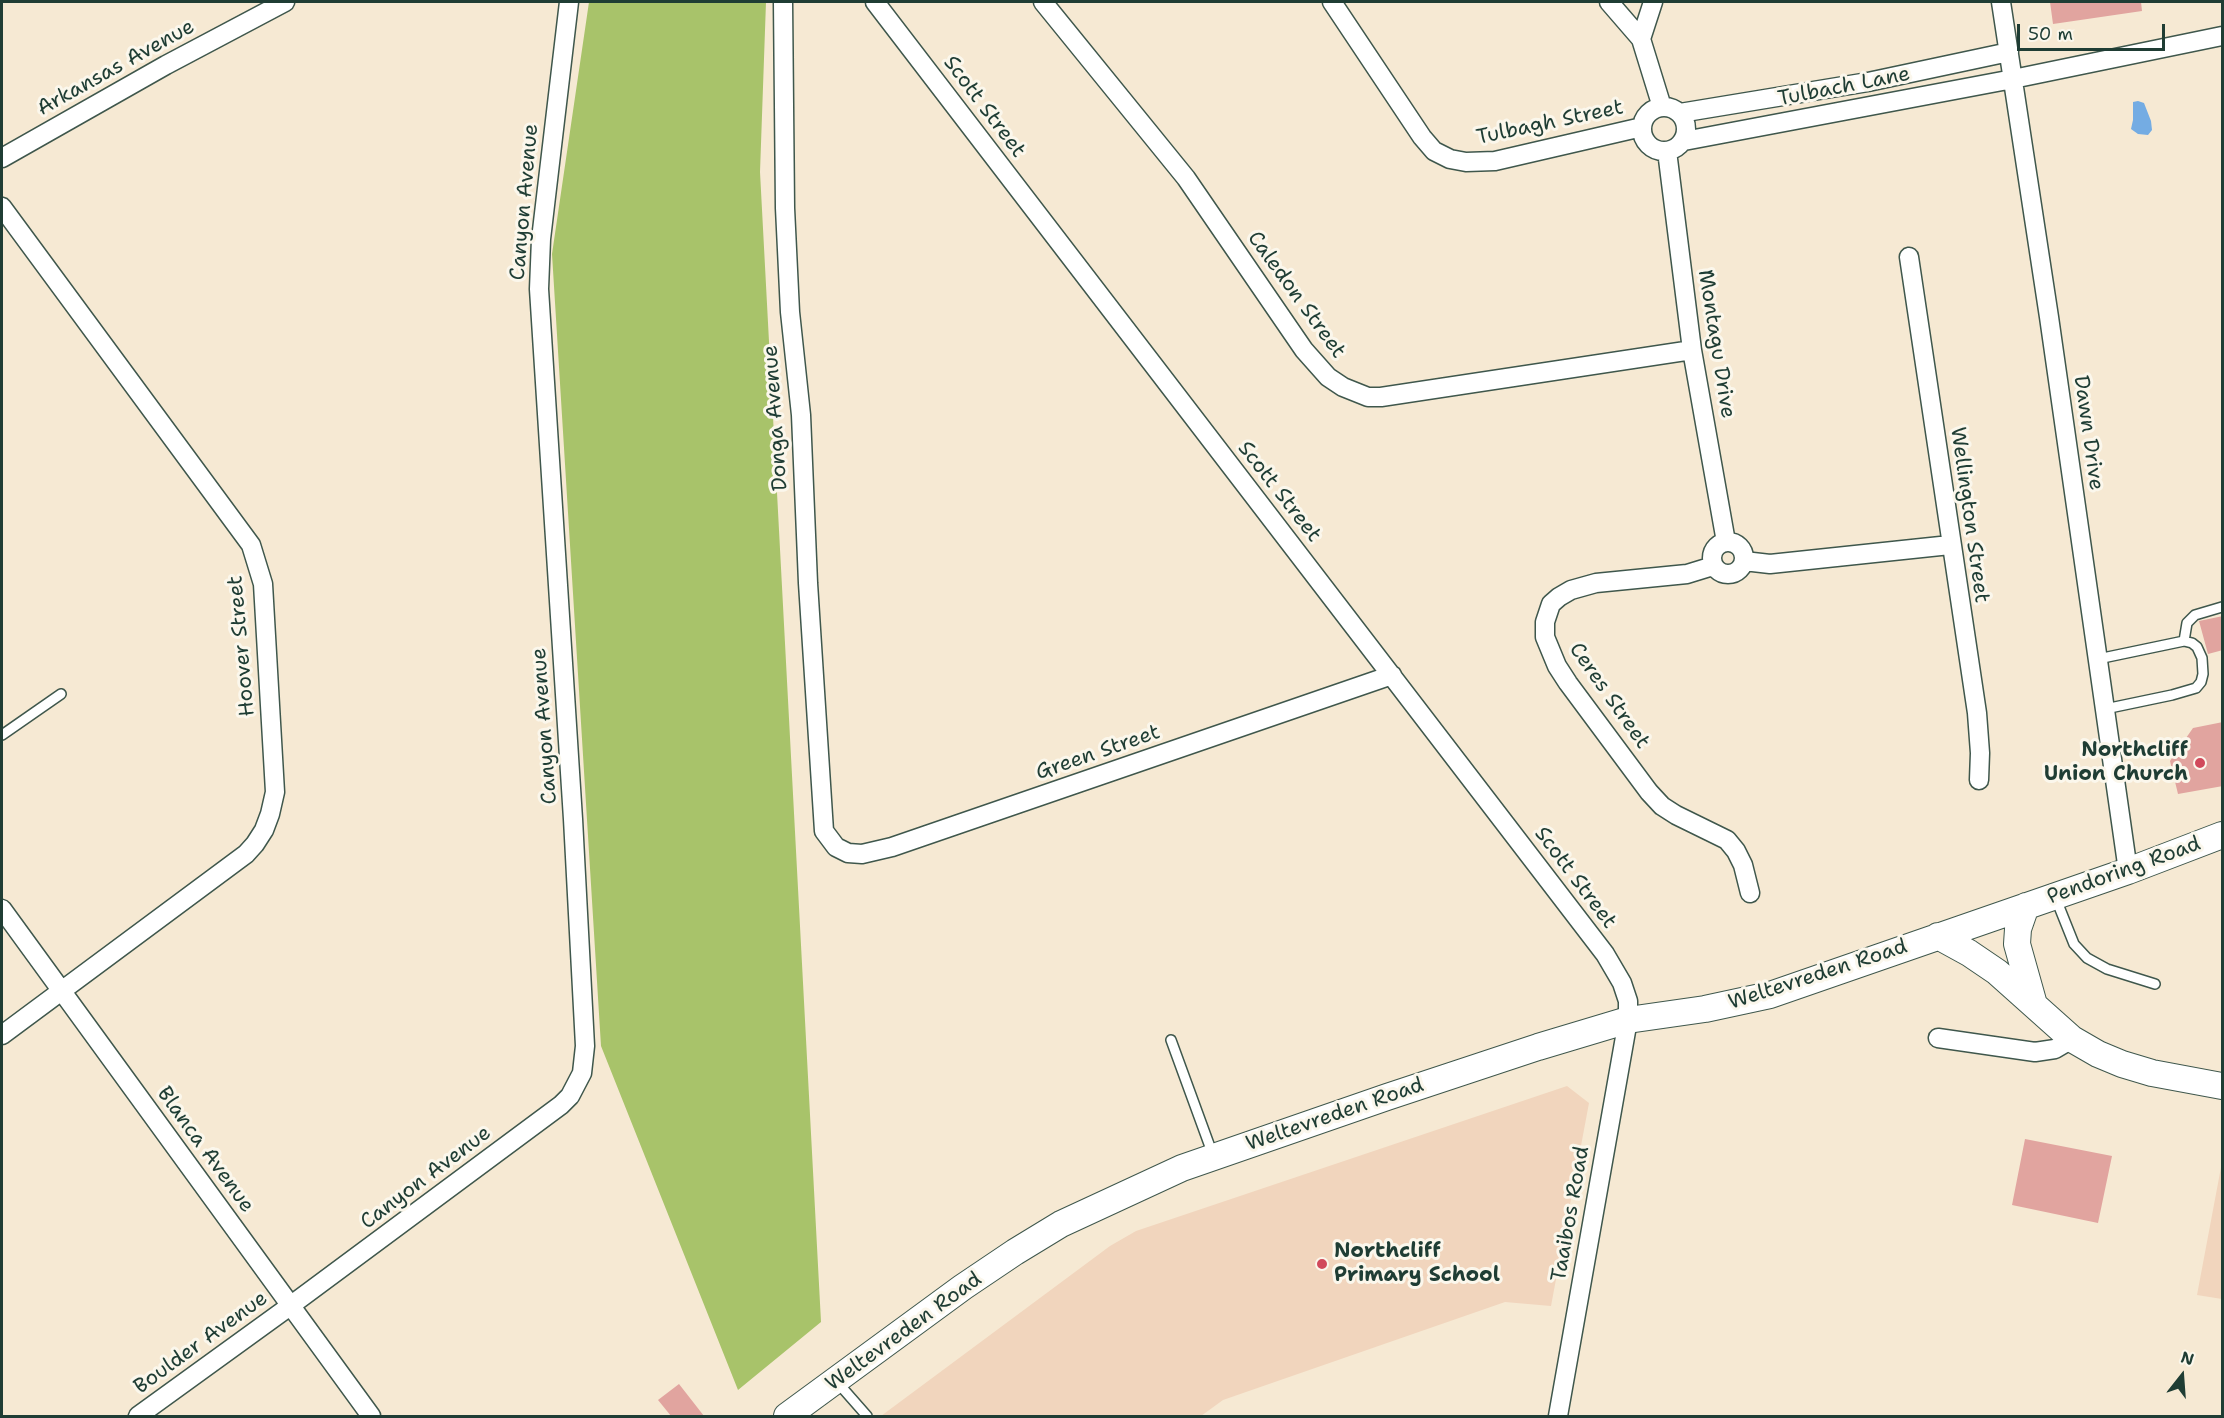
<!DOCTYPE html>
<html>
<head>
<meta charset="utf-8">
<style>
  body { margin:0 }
  #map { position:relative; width:2224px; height:1418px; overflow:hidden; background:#f6e9d3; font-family:"Shantell Sans",sans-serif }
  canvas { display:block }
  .frame { position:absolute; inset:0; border:3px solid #1f3d34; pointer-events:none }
  .north { position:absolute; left:2152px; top:1346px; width:60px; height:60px; -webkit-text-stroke:4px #fbf7ec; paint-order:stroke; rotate:17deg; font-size:16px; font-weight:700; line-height:24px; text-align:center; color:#1f3d34 }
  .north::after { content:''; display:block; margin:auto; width:21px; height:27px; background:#1f3d34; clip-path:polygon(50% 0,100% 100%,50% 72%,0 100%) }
  .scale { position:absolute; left:2017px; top:24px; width:148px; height:27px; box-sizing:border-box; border:3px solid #1f3d34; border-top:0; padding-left:8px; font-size:18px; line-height:21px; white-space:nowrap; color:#1f3d34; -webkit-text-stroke:4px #fbf7ec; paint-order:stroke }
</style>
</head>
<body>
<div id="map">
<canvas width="2224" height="1418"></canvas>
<div class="frame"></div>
<div class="north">N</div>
<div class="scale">50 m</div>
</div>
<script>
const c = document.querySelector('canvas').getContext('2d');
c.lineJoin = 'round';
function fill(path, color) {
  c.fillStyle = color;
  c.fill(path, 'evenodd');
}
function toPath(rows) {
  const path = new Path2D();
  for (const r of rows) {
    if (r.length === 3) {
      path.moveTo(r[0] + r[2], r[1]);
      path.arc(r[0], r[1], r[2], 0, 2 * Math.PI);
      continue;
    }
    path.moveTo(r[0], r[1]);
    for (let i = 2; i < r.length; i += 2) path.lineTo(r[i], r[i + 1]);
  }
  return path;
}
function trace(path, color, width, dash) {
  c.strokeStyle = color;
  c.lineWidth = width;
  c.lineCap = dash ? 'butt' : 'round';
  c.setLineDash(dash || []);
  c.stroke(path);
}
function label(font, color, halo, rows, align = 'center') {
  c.font = font + ' "Shantell Sans",sans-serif';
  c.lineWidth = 6;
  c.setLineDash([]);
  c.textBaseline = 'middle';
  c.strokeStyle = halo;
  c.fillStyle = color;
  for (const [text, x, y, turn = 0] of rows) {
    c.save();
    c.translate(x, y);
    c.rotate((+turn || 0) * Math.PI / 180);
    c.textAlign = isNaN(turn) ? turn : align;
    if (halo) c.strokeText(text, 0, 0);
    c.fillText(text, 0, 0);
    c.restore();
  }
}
fill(toPath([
  [1567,1086,1589,1103,1551,1306,1505,1302,1223,1400,1201,1416,881,1416,1110,1246,1136,1231],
  [2222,1162,2222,1299,2197,1295]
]), '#f1d5bd');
fill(toPath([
  [589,2,766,2,760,172,821,1322,738,1390,601,1046,552,254]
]), '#a8c36a');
fill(toPath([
  [2138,101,2144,103,2151,121,2152,130,2148,135,2138,134,2131,129,2133,120,2133,102]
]), '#74ace3');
fill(toPath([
  [2050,2,2141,2,2142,11,2053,24],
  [2223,616,2223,650,2208,654,2199,621],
  [2223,722,2223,786,2178,794,2170,761,2193,728],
  [2025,1139,2112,1156,2098,1223,2012,1205],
  [679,1384,704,1416,671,1416,658,1400]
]), '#e1a49f');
const lane = toPath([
  [2184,641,2187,623,2195,615,2222,607],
  [2098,659,2184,641,2192,643,2197,647,2202,658,2203,674,2201,682,2196,688,2172,695,2105,709],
  [2,735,61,694],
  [2056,899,2074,944,2087,958,2107,969,2155,984],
  [1171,1040,1213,1155],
  [838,1383,867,1416]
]);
const street = toPath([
  [783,2,785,208,790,312,801,415,808,583,824,831,836,847,848,853,862,854,892,847,1392,675],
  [875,2,1605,954,1622,983,1628,1001,1628,1020,1558,1416],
  [1043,2,1186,178,1304,350,1328,377,1343,387,1368,397,1381,397,1692,350],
  [1332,2,1422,137,1434,151,1450,159,1466,162,1495,161,1642,127],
  [1609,2,1641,39,1662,107],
  [2001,2,2049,317,2128,871],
  [1641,39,1653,2],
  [1664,129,22],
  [1680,113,1868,82,2009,52],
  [1684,141,2013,79,2222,36],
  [1667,151,1692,350,1726,542],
  [2,158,166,65,285,2],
  [2,207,251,545,263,584,275,792,270,814,264,830,255,844,246,854,2,1035],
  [1909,257,1977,713,1980,753,1979,780],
  [1728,558,16],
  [1744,561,1770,564,1950,545],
  [1713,566,1687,574,1596,583,1571,590,1559,597,1551,604,1545,622,1545,637,1557,666,1568,683,1649,792,1662,806,1676,815,1727,840,1736,851,1743,865,1750,893],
  [2,909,371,1416],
  [1938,1038,2035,1052,2055,1049,2072,1039],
  [138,1416,290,1306,561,1105,570,1096,582,1073,585,1046,573,819,539,289,541,239,569,2]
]);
const secondary = toPath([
  [2026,906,2018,929,2017,944,2033,1001],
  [1938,936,1969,953,1997,972,2072,1039,2098,1054,2122,1064,2152,1073,2222,1086],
  [787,1416,963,1287,1015,1252,1061,1224,1182,1168,1387,1097,1538,1047,1628,1020,1705,1009,1770,995,2128,871,2222,835]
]);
trace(lane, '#3f574c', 12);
trace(street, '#3f574c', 21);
trace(secondary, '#3f574c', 28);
trace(lane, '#fff', 9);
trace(street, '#fff', 18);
trace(secondary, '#fff', 26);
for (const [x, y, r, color] of [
  [2200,763,6,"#d1495b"],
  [1322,1264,6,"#d1495b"]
]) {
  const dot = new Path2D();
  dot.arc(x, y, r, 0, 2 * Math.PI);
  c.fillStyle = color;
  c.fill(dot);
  trace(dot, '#fbf7ec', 2);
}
label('21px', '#1f3d34', '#fbf7ec', [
  ["Arkansas Avenue",116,68,-29],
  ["Tulbach Lane",1844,87,-11],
  ["Scott Street",984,107,53],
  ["Tulbagh Street",1550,123,-12],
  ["Canyon Avenue",525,202,-85],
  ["Caledon Street",1296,295,54],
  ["Montagu Drive",1716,344,81],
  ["Donga Avenue",776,418,-94],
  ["Dawn Drive",2088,433,82],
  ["Scott Street",1279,492,52],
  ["Wellington Street",1969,515,82],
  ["Hoover Street",242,646,-95],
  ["Ceres Street",1609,696,55],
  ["Canyon Avenue",545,726,-94],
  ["Green Street",1098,753,-19],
  ["Pendoring Road",2124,871,-20],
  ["Scott Street",1575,878,53],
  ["Weltevreden Road",1818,975,-18],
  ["Weltevreden Road",1335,1115,-19],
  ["Blanca Avenue",205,1150,54],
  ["Canyon Avenue",426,1178,-37],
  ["Taaibos Road",1571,1214,-80],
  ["Weltevreden Road",904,1332,-36],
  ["Boulder Avenue",201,1343,-36]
]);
label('bold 21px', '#1f3d34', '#fbf7ec', [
  ["Northcliff",2188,751],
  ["Union Church",2188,775],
  ["Northcliff",1334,1252,"left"],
  ["Primary School",1334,1276,"left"]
], 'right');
</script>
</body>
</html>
